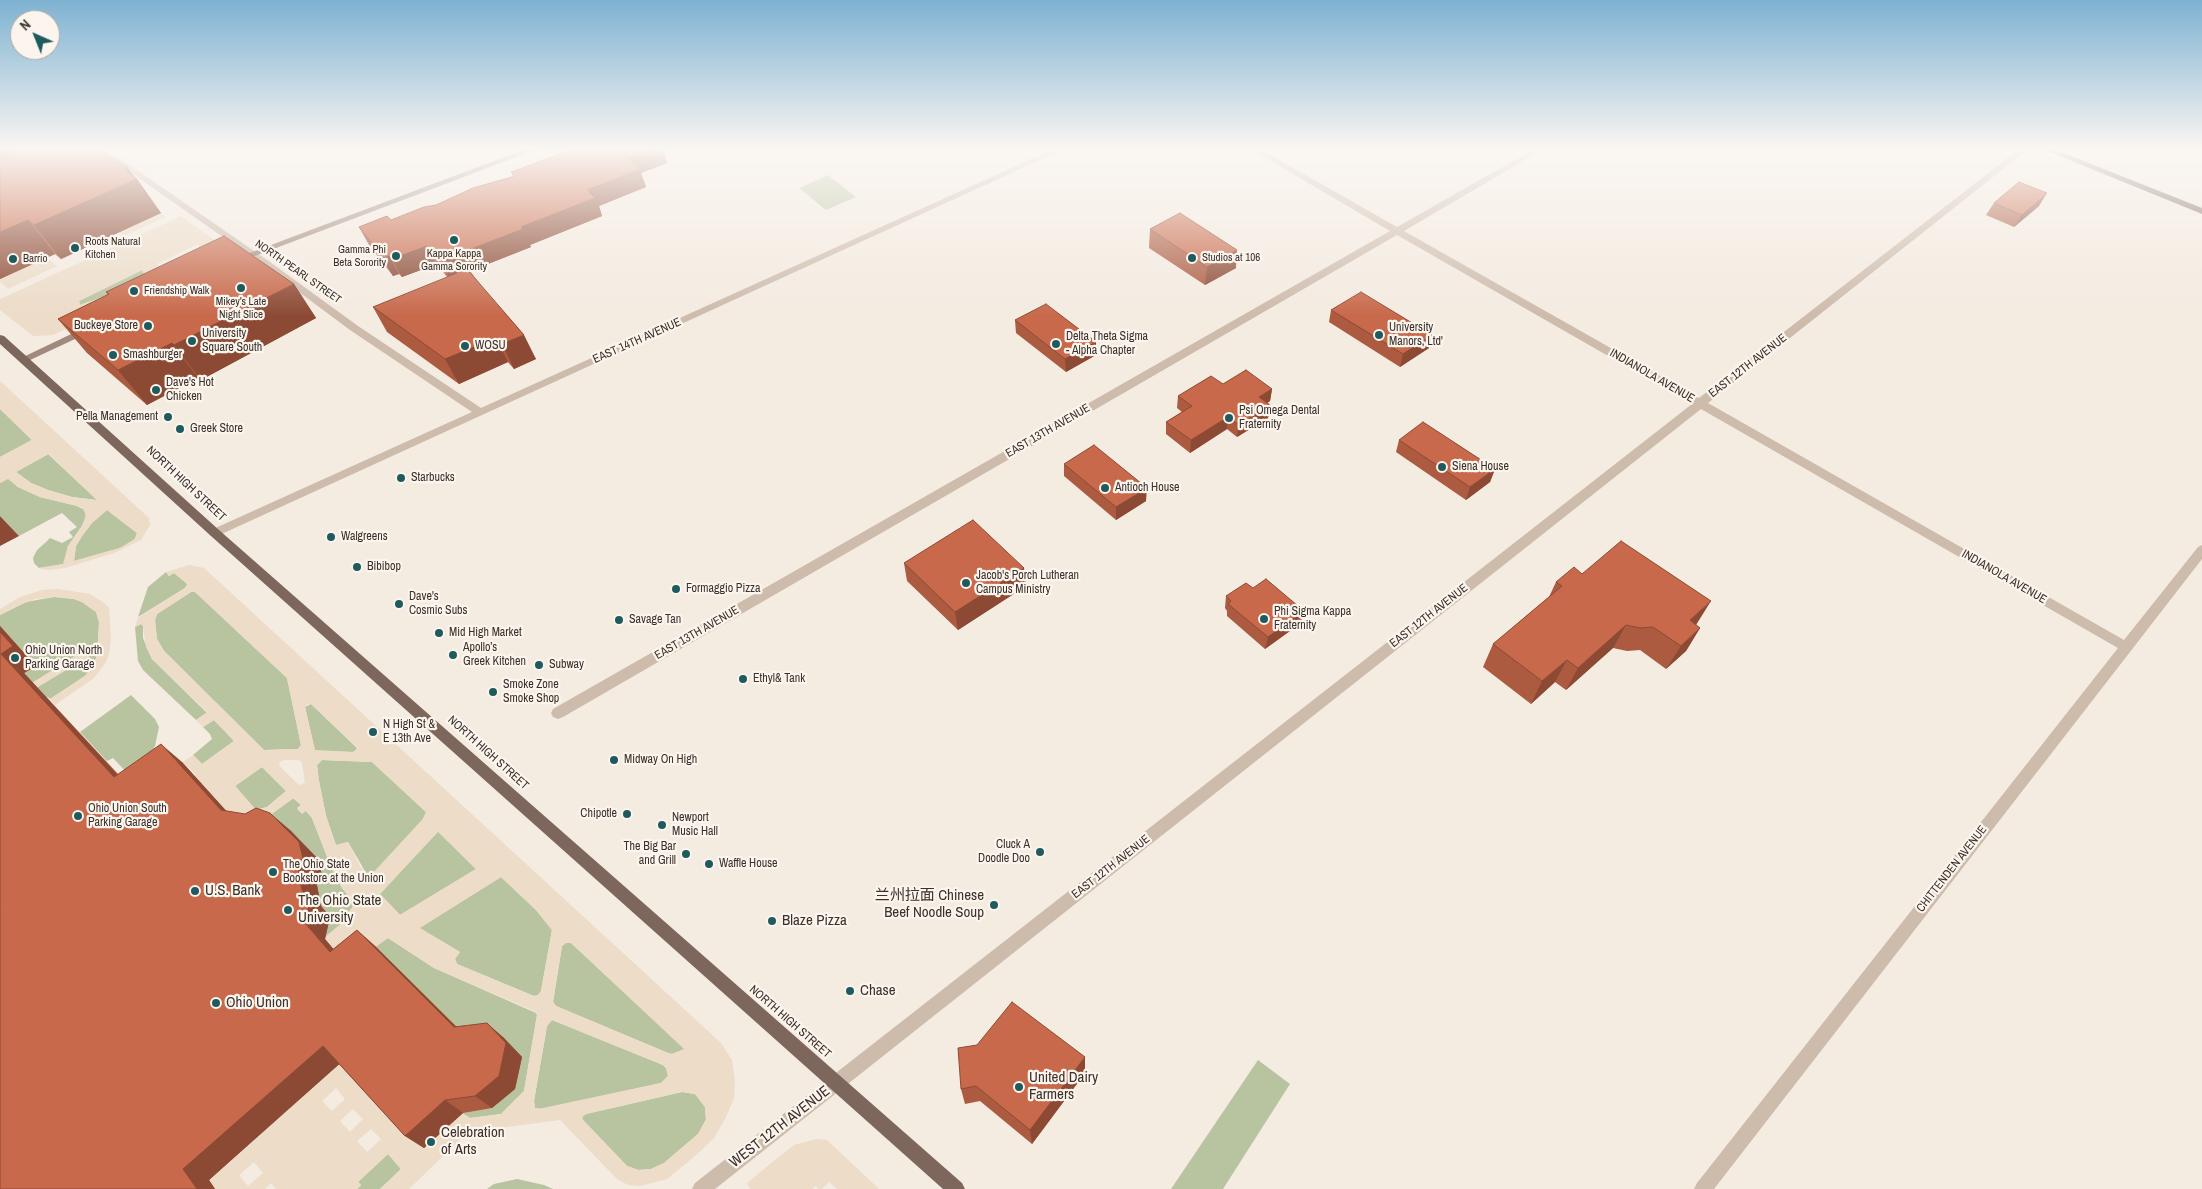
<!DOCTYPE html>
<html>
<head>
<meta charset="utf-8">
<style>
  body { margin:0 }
  #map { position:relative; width:2202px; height:1189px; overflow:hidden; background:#f4ebe1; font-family:"Archivo Narrow",sans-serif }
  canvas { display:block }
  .north { position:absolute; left:10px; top:10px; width:50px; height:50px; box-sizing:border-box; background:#fbf5ee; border:1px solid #aea6a0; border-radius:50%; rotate:316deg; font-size:14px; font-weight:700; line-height:20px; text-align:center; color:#3b302b }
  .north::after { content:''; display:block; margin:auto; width:18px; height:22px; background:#1f5a5e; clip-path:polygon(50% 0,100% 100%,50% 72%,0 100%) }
</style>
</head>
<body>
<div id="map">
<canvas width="2202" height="1189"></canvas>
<div class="north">N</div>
</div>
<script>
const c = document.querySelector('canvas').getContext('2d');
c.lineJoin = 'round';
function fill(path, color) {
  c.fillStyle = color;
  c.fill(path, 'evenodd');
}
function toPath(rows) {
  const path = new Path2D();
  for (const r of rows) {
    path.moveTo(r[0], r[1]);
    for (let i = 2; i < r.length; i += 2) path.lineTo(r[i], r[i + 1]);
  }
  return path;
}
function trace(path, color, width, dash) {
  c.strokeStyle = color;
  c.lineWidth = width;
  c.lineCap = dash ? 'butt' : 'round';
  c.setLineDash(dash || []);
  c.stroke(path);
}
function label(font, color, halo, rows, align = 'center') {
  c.font = font + ' "Archivo Narrow","Noto Sans SC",sans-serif';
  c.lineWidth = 4.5;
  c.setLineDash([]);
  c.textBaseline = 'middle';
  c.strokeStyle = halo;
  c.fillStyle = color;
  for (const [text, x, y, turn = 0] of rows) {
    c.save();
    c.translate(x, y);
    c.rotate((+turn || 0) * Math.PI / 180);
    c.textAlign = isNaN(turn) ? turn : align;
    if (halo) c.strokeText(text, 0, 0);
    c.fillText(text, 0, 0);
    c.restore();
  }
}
fill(toPath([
  [828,175,856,197,826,210,799,188],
  [142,270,149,281,80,305,79,301],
  [0,409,32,440,0,457],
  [48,454,97,500,72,497,48,490,31,483,16,472],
  [8,478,18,487,40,497,77,506,85,510,86,520,68,546,64,564,39,568,34,563,33,558,37,550,46,542,50,538,62,543,73,537,69,532,77,527,62,513,19,536,0,516,0,483],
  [107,510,137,533,134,541,120,548,74,561,76,546,82,536,92,523],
  [166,572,169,576,174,573,188,584,185,588,138,617,148,587],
  [191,592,195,592,287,678,301,745,298,749,264,750,164,651,157,639,155,620,157,614],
  [54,597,74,599,82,602,96,612,99,622,98,642,0,703,0,688,36,665,0,626,0,615,26,602],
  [141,624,143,626,143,638,152,659,207,713,196,720,143,670,138,661,135,627],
  [95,651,98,652,94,665,85,676,50,699,48,697,0,728,0,710],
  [131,695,155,719,159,727,155,746,148,758,129,775,113,758,107,761,80,732],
  [311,704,357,748,356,750,353,752,315,751,305,707],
  [214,720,234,741,202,764,193,755,212,739,210,734,203,727],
  [322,760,372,762,426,812,423,819,369,878,348,842,336,845,326,816,319,781,317,765],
  [262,767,286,791,267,807,256,810,235,786],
  [293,798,301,805,297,808,306,811,312,818,331,867,342,888,355,904,347,914,345,921,324,938,251,829],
  [438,831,476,869,400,915,380,894],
  [501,877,536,910,552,930,541,991,538,995,534,996,457,964,455,959,460,952,419,928],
  [388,938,434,968,536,1013,537,1015,524,1091,501,1114,470,1118,462,1113,470,1041,375,946],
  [566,943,571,943,685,1049,672,1054,668,1053,556,1006,553,1002,562,946],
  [552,1020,663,1065,666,1068,668,1076,661,1083,542,1109,535,1108,534,1101,547,1026],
  [1258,1060,1290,1084,1223,1189,1171,1189],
  [682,1092,695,1094,705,1107,706,1120,698,1134,664,1163,651,1169,638,1170,627,1166,583,1120,582,1117,586,1114],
  [388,1154,401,1169,380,1189,357,1189,361,1185,358,1182],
  [517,1179,544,1185,553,1189,487,1189,494,1184]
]), '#b8c4a0');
fill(toPath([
  [161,213,166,217,124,236,119,232],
  [181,216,223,246,218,256,53,335,33,336,0,310,0,299],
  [198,244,204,252,161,268,157,264],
  [142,270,148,281,80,305,79,301],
  [47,258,57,266,8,289,0,282,0,279],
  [0,381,149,518,150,525,141,540,114,553,65,568,48,570,39,568,63,564,68,546,81,528,86,515,82,507,40,497,18,487,8,479,0,483,0,457,32,440,0,409],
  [49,454,96,499,96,500,72,497,48,490,31,483,16,472],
  [107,510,137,533,136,538,120,548,74,561,76,546,82,536,92,523],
  [189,565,204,568,721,1043,732,1060,735,1082,734,1098,725,1119,714,1138,695,1156,667,1179,640,1186,628,1185,617,1179,560,1120,468,1132,409,1189,380,1189,401,1169,388,1154,358,1182,361,1185,357,1189,276,1189,271,1183,265,1189,215,1189,201,1170,221,1170,333,1070,336,1051,470,1118,501,1114,524,1091,537,1015,534,1011,434,968,388,938,358,960,335,951,324,938,344,921,341,917,347,914,355,904,342,888,331,867,312,818,306,811,302,814,297,809,301,805,294,798,251,829,150,809,196,775,183,762,193,755,202,764,234,741,214,720,203,727,196,720,207,712,152,659,146,647,143,626,141,624,135,627,138,618,185,588,187,584,174,573,169,576,166,572],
  [191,592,195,592,287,678,301,745,298,749,264,750,164,651,157,639,155,620,157,614],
  [308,704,311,704,357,747,356,750,353,752,315,750,305,707],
  [284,760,299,760,302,762,305,783,299,785,279,766,280,762],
  [322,760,372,762,426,812,423,819,369,877,360,866,348,842,336,845,326,816,319,781,317,765],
  [262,767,286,791,267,807,256,810,235,786],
  [438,832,476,869,400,915,380,894],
  [501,877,536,910,552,930,541,991,538,995,533,996,457,964,455,959,460,952,420,928],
  [566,943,571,943,684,1049,672,1054,668,1053,556,1006,553,1002,562,946],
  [552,1020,663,1065,666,1068,668,1076,661,1083,538,1109,535,1108,534,1101,547,1026],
  [336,1088,345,1099,332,1111,322,1101],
  [682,1092,695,1094,705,1107,706,1119,698,1134,664,1163,651,1169,639,1170,627,1166,583,1120,582,1117,586,1114],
  [353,1109,363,1119,350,1132,340,1121],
  [371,1129,381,1139,367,1152,357,1141],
  [254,1162,263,1173,248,1186,239,1175],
  [58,589,90,594,104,603,109,608,111,638,109,654,106,662,94,678,55,705,50,699,85,676,94,665,98,651,0,710,0,703,98,642,99,622,96,612,82,602,74,599,54,597,36,599,14,607,0,615,0,609,20,597,42,590],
  [817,1139,827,1140,879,1189,837,1189,829,1182,822,1189,818,1189,816,1186,812,1189,750,1189,747,1183,775,1160,794,1145]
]), '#ecdcc8');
fill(toPath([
  [99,150,108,150,270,262,358,326,481,408,1051,150,1062,150,215,537,211,536,209,533,211,530,472,412,350,330,264,266,99,150],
  [1252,150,1262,150,1397,227,1532,150,1542,150,1404,231,1699,398,2018,150,2027,150,1708,403,2124,640,2198,547,2202,545,2202,559,1714,1189,1694,1189,1697,1183,2118,648,1701,409,715,1189,692,1189,695,1183,1692,404,1397,235,563,717,558,719,553,717,551,713,553,709,1390,231,1252,150]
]), '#cdbbac');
fill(toPath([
  [523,150,535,150,239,262,236,263,231,260,523,150],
  [86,327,90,328,90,332,28,361,20,361,19,359,86,327]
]), '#a18a7d');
fill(toPath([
  [2045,150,2056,150,2202,208,2202,214,2045,150],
  [0,335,4,336,219,530,962,1183,965,1189,943,1189,211,536,0,344,0,335]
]), '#7d675c');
fill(toPath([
  [0,150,135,178,137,179,161,213,61,259,55,254,0,279],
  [667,163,641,173,646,187,599,206,602,216,530,245,531,247,470,271,536,359,514,369,508,362,459,384,387,332,373,307,447,277,437,264,402,277,399,274,393,276,369,245,359,227,391,220,436,205,513,176,511,172],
  [1994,203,2039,206,2014,227,1986,215],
  [1150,229,1236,268,1205,285,1149,248],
  [294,284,316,318,201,380,198,378,147,405,87,353,58,319,108,295,106,292],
  [1331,310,1429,348,1400,367,1329,322],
  [1015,320,1096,355,1066,372,1016,333],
  [1223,384,1272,389,1270,401,1267,403,1270,405,1268,418,1237,437,1227,429,1190,453,1166,434,1166,422,1182,412,1177,408,1178,396],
  [1399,440,1495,469,1490,482,1466,500,1396,452],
  [1064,464,1146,501,1116,520,1064,476],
  [904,563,1024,568,1026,586,958,630,907,581],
  [1582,574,1696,625,1700,628,1686,651,1666,669,1640,650,1627,651,1613,648,1566,690,1555,682,1531,704,1483,667,1493,644,1549,597,1556,582],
  [1253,588,1304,611,1301,623,1265,649,1227,616,1227,611,1225,608,1226,596],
  [0,626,36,666,24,673,118,774,182,762,226,811,290,830,318,859,322,875,316,880,321,906,330,917,325,939,333,949,357,930,375,946,456,1027,503,1037,522,1057,515,1089,492,1108,463,1113,424,1148,405,1136,339,1064,209,1180,215,1189,0,1189],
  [1085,1057,1085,1073,1032,1144,980,1101,965,1104,961,1089]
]), '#ac5a40');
fill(toPath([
  [0,150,83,150,0,195],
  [649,150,663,150,667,163,641,173,646,187,599,206,602,216,530,245,531,247,450,279,440,261,521,227,587,190,627,158],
  [128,168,137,180,137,179,161,213,61,259,34,225],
  [2047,193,2039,206,2014,227,2022,215],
  [28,220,55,254,0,279,0,232],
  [427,246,437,264,402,277,392,259],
  [1237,250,1236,268,1205,285,1207,267],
  [389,256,399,274,393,276,383,258],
  [294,284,316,318,201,380,174,345],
  [524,335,536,359,514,369,502,344],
  [1432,335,1429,348,1400,367,1403,354],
  [496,338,508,362,459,384,445,359],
  [1096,342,1096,355,1066,372,1065,359],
  [172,343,198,378,147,405,118,370],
  [1272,389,1270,401,1257,410,1259,397],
  [1270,405,1268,418,1237,437,1239,425],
  [1228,417,1227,429,1190,453,1191,440],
  [1495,469,1490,482,1466,500,1470,487],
  [1147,488,1146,501,1116,520,1116,507],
  [0,516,19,536,0,546],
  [1024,568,1026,586,958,630,955,612],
  [1711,601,1696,625,1675,644,1690,620],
  [1304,611,1301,623,1265,649,1268,637],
  [1626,625,1613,648,1566,690,1578,668],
  [0,626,36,666,24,673,136,795,114,777,1,654],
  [1700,628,1686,651,1666,669,1681,646],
  [1567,660,1555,682,1531,704,1542,681],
  [161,744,182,762,241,827,221,810],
  [270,813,290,830,318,859,322,875,316,880,321,906,330,917,325,939,349,967,330,952,305,923,302,890],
  [357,930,375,946,471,1041,454,1027],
  [487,1023,503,1037,522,1057,515,1089,492,1108,475,1096],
  [323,1046,344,1060,209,1180,215,1189,197,1189,183,1169],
  [1085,1057,1085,1073,1032,1144,1030,1130],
  [445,1100,463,1113,424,1148,405,1136]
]), '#8c4a34');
const building = toPath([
  [24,150,101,150,128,168,125,170,137,179,34,225,28,220,0,232,0,159,24,150],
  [571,150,649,150,627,158,640,169,587,190,595,198,521,227,523,229,440,261,427,246,392,259,389,256,383,258,359,227,387,216,391,220,424,207,436,205,473,188,515,176,511,172,571,150],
  [2019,182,2047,193,2022,215,1994,203,2019,182],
  [1180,213,1237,250,1207,267,1150,229,1180,213],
  [224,236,294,284,174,345,172,343,118,370,58,319,109,294,106,292,224,236],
  [467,269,524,335,502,344,496,338,445,359,373,307,467,269],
  [1361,292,1432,335,1403,354,1331,310,1361,292],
  [1046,304,1096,342,1065,359,1015,320,1046,304],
  [1246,370,1272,389,1259,397,1270,405,1239,425,1228,417,1191,440,1166,422,1192,406,1178,396,1211,376,1223,384,1246,370],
  [1423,422,1495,469,1470,487,1399,440,1423,422],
  [1094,445,1147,488,1116,507,1064,464,1094,445],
  [973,520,1024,568,955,612,904,563,973,520],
  [1621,541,1711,601,1690,620,1700,628,1681,646,1653,627,1640,628,1626,625,1578,668,1567,660,1542,681,1493,644,1562,586,1556,582,1574,567,1582,574,1621,541],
  [1266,579,1304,611,1268,637,1228,604,1231,601,1226,596,1246,583,1253,588,1266,579],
  [0,632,13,646,1,654,114,777,161,744,221,810,245,814,256,808,270,813,299,842,303,858,297,863,302,890,310,901,305,923,330,952,357,930,454,1027,487,1023,506,1043,499,1076,475,1096,445,1100,405,1136,323,1046,183,1169,197,1189,0,1189,0,632],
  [1012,1002,1085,1057,1030,1130,976,1086,961,1089,958,1048,977,1045,1012,1002]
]);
fill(building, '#c8694b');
trace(building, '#8c4a34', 1);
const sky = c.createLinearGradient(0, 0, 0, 316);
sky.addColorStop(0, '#7eb2d2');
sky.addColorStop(0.47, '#faf6f2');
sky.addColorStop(1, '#faf6f200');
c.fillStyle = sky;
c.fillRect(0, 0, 2202, 316);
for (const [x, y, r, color] of [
  [454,240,5,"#1f5a5e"],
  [75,248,5,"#1f5a5e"],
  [396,256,5,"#1f5a5e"],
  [1192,258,5,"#1f5a5e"],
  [13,259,5,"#1f5a5e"],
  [241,288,5,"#1f5a5e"],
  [134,291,5,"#1f5a5e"],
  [148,326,5,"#1f5a5e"],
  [1379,335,5,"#1f5a5e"],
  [192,341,5,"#1f5a5e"],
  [1056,344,5,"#1f5a5e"],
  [465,346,5,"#1f5a5e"],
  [113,355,5,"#1f5a5e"],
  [156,390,5,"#1f5a5e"],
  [168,417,5,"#1f5a5e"],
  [1229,418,5,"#1f5a5e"],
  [180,429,5,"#1f5a5e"],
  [1442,467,5,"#1f5a5e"],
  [401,478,5,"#1f5a5e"],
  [1105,488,5,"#1f5a5e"],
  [331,537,5,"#1f5a5e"],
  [357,567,5,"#1f5a5e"],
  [966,583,5,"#1f5a5e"],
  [676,589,5,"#1f5a5e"],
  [399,604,5,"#1f5a5e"],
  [1264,619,5,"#1f5a5e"],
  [619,620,5,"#1f5a5e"],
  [439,633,5,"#1f5a5e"],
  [453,655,5,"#1f5a5e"],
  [15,658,5,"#1f5a5e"],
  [539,665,5,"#1f5a5e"],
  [743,679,5,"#1f5a5e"],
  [493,692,5,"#1f5a5e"],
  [373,732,5,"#1f5a5e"],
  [614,760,5,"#1f5a5e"],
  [627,814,5,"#1f5a5e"],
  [78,816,5,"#1f5a5e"],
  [662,825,5,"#1f5a5e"],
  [1040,852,5,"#1f5a5e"],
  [686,854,5,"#1f5a5e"],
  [709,864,5,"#1f5a5e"],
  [273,872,5,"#1f5a5e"],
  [195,891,5,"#1f5a5e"],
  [994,905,5,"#1f5a5e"],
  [288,910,5,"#1f5a5e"],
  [772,921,5,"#1f5a5e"],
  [850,991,5,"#1f5a5e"],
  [216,1003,5,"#1f5a5e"],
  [1019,1087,5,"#1f5a5e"],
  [431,1142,5,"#1f5a5e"]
]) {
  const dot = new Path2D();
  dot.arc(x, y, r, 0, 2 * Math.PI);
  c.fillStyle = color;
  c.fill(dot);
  trace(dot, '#fbf5ee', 2);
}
label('11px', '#3b302b', '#fbf5ee', [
  ["Roots Natural",85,242],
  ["Kitchen",85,255],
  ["Gamma Phi",386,250,"right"],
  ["Beta Sorority",386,263,"right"],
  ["Kappa Kappa",454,254,"center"],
  ["Gamma Sorority",454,267,"center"],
  ["Studios at 106",1202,258],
  ["Barrio",23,259],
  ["Friendship Walk",144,291],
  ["Mikey's Late",241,302,"center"],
  ["Night Slice",241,315,"center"]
], 'left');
label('11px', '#3b302b', '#fbf5ee', [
  ["NORTH PEARL STREET",298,272,35]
]);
label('12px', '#3b302b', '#fbf5ee', [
  ["Buckeye Store",138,326,"right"],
  ["University",1389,328],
  ["Manors, Ltd'",1389,342],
  ["University",202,334],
  ["Square South",202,348],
  ["Delta Theta Sigma",1066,337],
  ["- Alpha Chapter",1066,351],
  ["WOSU",475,346],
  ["Smashburger",123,355],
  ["Dave's Hot",166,383],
  ["Chicken",166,397],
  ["Psi Omega Dental",1239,411],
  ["Fraternity",1239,425],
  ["Pella Management",158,417,"right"],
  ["Greek Store",190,429],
  ["Siena House",1452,467],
  ["Starbucks",411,478],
  ["Antioch House",1115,488],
  ["Walgreens",341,537],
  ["Bibibop",367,567],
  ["Jacob's Porch Lutheran",976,576],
  ["Campus Ministry",976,590],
  ["Formaggio Pizza",686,589],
  ["Dave's",409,597],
  ["Cosmic Subs",409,611],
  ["Phi Sigma Kappa",1274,612],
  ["Fraternity",1274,626],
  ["Savage Tan",629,620],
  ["Mid High Market",449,633],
  ["Apollo’s",463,648],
  ["Greek Kitchen",463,662],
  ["Ohio Union North",25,651],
  ["Parking Garage",25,665],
  ["Subway",549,665],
  ["Ethyl& Tank",753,679],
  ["Smoke Zone",503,685],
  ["Smoke Shop",503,699],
  ["N High St &",383,725],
  ["E 13th Ave",383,739],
  ["Midway On High",624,760],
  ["Ohio Union South",88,809],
  ["Parking Garage",88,823],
  ["Chipotle",617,814,"right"],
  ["Newport",672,818],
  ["Music Hall",672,832],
  ["Cluck A",1030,845,"right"],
  ["Doodle Doo",1030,859,"right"],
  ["The Big Bar",676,847,"right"],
  ["and Grill",676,861,"right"],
  ["Waffle House",719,864],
  ["The Ohio State",283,865],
  ["Bookstore at the Union",283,879]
], 'left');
label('12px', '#3b302b', '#fbf5ee', [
  ["EAST 14TH AVENUE",637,341,-24],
  ["EAST 12TH AVENUE",1748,366,-38],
  ["INDIANOLA AVENUE",1652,376,30],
  ["EAST 13TH AVENUE",1048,431,-30],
  ["NORTH HIGH STREET",186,484,43],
  ["INDIANOLA AVENUE",2004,577,30],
  ["EAST 12TH AVENUE",1429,616,-38],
  ["EAST 13TH AVENUE",697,633,-30],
  ["NORTH HIGH STREET",488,753,42],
  ["EAST 12TH AVENUE",1111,867,-38],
  ["CHITTENDEN AVENUE",1952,869,-52],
  ["NORTH HIGH STREET",790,1022,41]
]);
label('15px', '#3b302b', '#fbf5ee', [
  ["U.S. Bank",205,891],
  ["兰州拉面 Chinese",984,896,"right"],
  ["Beef Noodle Soup",984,913,"right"],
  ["The Ohio State",298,901],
  ["University",298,918],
  ["Blaze Pizza",782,921],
  ["Chase",860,991],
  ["Ohio Union",226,1003],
  ["United Dairy",1029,1078],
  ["Farmers",1029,1095],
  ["Celebration",441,1133],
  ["of Arts",441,1150]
], 'left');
label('15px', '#3b302b', '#fbf5ee', [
  ["WEST 12TH AVENUE",780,1127,-38]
]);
</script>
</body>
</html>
